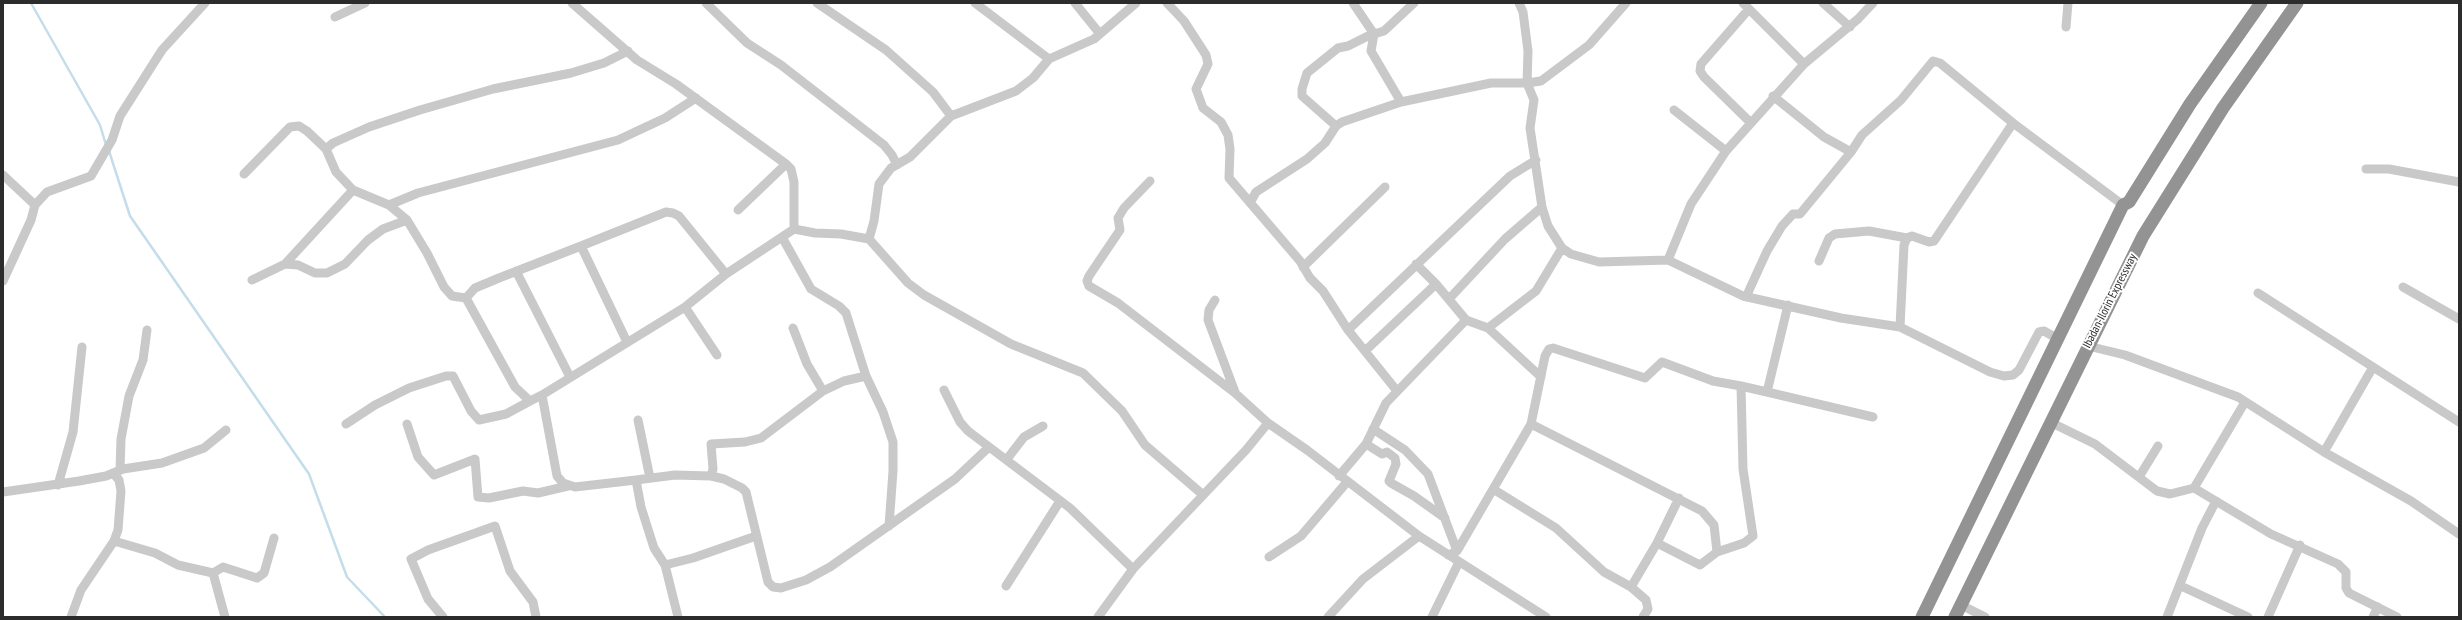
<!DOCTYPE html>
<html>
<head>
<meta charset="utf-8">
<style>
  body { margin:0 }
  #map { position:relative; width:2462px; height:620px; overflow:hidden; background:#fff; font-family:"PT Sans Narrow",sans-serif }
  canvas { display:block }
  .frame { position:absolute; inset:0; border:4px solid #2c2c2c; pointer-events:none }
</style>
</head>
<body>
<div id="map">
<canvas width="2462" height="620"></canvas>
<div class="frame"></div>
</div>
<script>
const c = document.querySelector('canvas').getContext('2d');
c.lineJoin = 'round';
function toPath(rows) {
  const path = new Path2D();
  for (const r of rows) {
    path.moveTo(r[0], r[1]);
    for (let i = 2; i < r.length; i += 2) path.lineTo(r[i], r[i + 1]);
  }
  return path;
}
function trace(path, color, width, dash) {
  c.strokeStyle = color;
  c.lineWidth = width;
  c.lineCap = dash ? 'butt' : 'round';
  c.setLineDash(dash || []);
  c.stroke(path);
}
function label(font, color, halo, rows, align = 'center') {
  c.font = font + ' "PT Sans Narrow",sans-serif';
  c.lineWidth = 4;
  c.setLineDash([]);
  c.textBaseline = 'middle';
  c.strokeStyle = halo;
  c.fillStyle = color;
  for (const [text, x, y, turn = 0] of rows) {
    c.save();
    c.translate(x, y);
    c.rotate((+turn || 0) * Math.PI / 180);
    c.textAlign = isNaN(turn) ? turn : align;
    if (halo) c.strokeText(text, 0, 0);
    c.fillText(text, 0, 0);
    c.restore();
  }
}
trace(toPath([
  [31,3,100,125,106,145],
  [109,151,130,216,309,474,347,577,385,617]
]), '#c4ddea', 2.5);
trace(toPath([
  [572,3,637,60,676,84,786,164,791,169,794,182,794,229],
  [706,3,747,43,781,65,884,145,892,155,897,165],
  [817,3,886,50,933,92,951,116],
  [975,3,1049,59],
  [1075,3,1100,34],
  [1167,3,1184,21,1206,55,1208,64,1196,89,1203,108,1221,122,1228,135,1230,149,1229,178,1300,261,1310,278,1323,291,1348,330,1397,391],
  [1353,3,1374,34,1371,51,1401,102],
  [1519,3,1523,12,1528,51,1527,83,1534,100,1530,128,1542,207,1548,226,1562,248,1571,254,1599,262,1668,260,1743,296,1841,318,1900,327,1990,372,2004,376,2013,375,2019,370,2039,332,2044,331,2058,339],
  [1743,3,1804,64],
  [1823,3,1850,27],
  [1749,9,1701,64,1700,71,1704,77,1751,123],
  [335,17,365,3],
  [2066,27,2068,3],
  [1374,34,1384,31,1414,3],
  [1773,96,1824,137,1851,152],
  [1674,110,1726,151],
  [1336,126,1302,96,1302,89,1307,73,1338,48,1348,46,1372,34],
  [326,149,333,143,369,127,420,110,493,89,571,73,604,63,628,51],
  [2366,169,2389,169,2459,182],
  [244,174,290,127,299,126,307,131,326,149,336,172,353,190,389,205,407,220,427,253,444,287,452,296,466,298,515,387,530,401,542,395],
  [3,175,35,205],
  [1150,181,1124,208,1118,218,1120,230,1089,276,1087,281,1089,286,1118,303,1235,393,1268,423,1307,450,1419,536,1546,617],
  [1250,203,1256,192,1307,159,1325,143,1336,126,1342,122,1401,102,1491,83,1527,83,1541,81,1589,45,1626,3],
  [389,205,418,193,618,140,665,118,696,98],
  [738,210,786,164],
  [782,237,794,229,815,233,841,234,869,239,908,283,924,295,1011,344,1083,373,1122,411,1145,445,1202,494],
  [869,239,874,221,879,184,891,168,910,157,951,116,1016,91,1033,78,1049,59,1094,39,1136,3],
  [581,246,666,212,673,213,679,216,726,274,685,307,542,395,557,476,563,483,575,487,636,480,641,507,654,548,665,565,678,617],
  [1668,260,1691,204,1726,151,1804,64,1858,19,1873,3],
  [1819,261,1829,238,1835,234,1869,231,1907,238],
  [285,264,353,190],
  [1416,264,1436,284,1466,320,1488,328,1541,377],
  [1303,267,1385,187],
  [516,271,570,377],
  [726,274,782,237,811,289,839,306,846,313,866,376,883,412,893,442,893,471,889,526],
  [252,280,285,264,298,265,315,273,327,273,345,264,368,240,383,229,407,220],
  [3,281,31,220,35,205,47,192,91,176,112,140,120,116,162,50,205,3],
  [2403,287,2459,319],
  [2258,293,2373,367],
  [1746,297,1767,251,1782,226,1793,214,1800,214,1851,152,1862,135,1901,100,1933,61,1940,63,2013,123,2123,205],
  [466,298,475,288,499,278,581,246,627,342],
  [1449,299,1505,239,1542,207],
  [1215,300,1209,310,1208,320,1235,392],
  [1788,305,1767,392,1873,417],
  [685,307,717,355],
  [1900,327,1904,245,1907,238,1912,236,1929,242,1934,241,2013,123],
  [793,328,807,364,823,391],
  [1488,328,1536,291,1562,248],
  [1348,330,1510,176,1536,160],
  [2088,346,2125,355,2238,397,2324,452,2411,501,2459,534],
  [1365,351,1436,284],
  [866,376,844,381,823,391,761,438,745,442,711,444,713,469,711,476,724,479,742,488,746,492,768,582,773,587,781,588,806,580,830,567,955,479,988,448],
  [1741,386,1767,392],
  [944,390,960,422,968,431,1070,508,1133,569],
  [638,420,650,478],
  [2050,422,2095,444,2157,491,2170,494,2194,488,2271,534,2338,564,2346,572,2346,588,2349,593,2397,617],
  [346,424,375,405,409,388,446,376,453,376,471,411,479,420,506,414,530,401],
  [407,424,418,457,434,475,475,459,478,497,489,498,523,491,538,493,568,486],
  [1531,424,1702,511,1714,525,1717,552],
  [1373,429,1405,450,1428,474,1457,551],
  [1366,444,1382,454,1387,452,1395,458,1396,464,1389,481,1391,483,1414,496,1445,518],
  [2324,452,2373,367,2459,422],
  [1007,459,1024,437,1043,426],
  [120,470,121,439,129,396,143,360,147,330],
  [1339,476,1366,444,1386,403,1466,320],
  [2139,477,2158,446],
  [636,480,675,475,711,476],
  [58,485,73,432,82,347],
  [2194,488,2245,402],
  [1493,489,1556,528,1604,572,1631,587],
  [3,492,79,481,106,476,123,469,162,463,204,448,226,430],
  [114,541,155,553,178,565,213,573,223,567,257,578,264,573,274,538],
  [1448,555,1457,551,1531,424,1545,356,1549,349,1553,348,1645,378,1662,362,1713,381,1741,386,1743,469,1753,536,1744,543,1717,552,1700,565,1657,543],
  [1269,557,1301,536,1347,482],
  [665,565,693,558,756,536],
  [213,573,225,617],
  [1006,586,1060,501],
  [2181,586,2248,617],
  [1961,605,1985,617],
  [71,617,81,590,114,541,118,530,121,491,119,480,113,473],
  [443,617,428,599,411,559,428,550,495,526,510,571,533,602,536,617],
  [1098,617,1133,569,1246,450,1268,423],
  [1328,617,1363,579,1419,536],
  [1432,617,1459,562],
  [1643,617,1648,609,1646,600,1631,587,1657,543,1679,498],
  [2167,617,2202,528,2216,501],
  [2268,617,2300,545],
  [2373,617,2378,607]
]), '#c9c9c9', 9);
trace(toPath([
  [1922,617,2123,205,2129,202,2190,104,2261,3],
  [1955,617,2143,236,2223,108,2297,3]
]), '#939393', 13);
label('12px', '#2c2c2c', '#fff', [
  ["Ibadan-Ilorin Expressway",2110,301,-63]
]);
</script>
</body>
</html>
